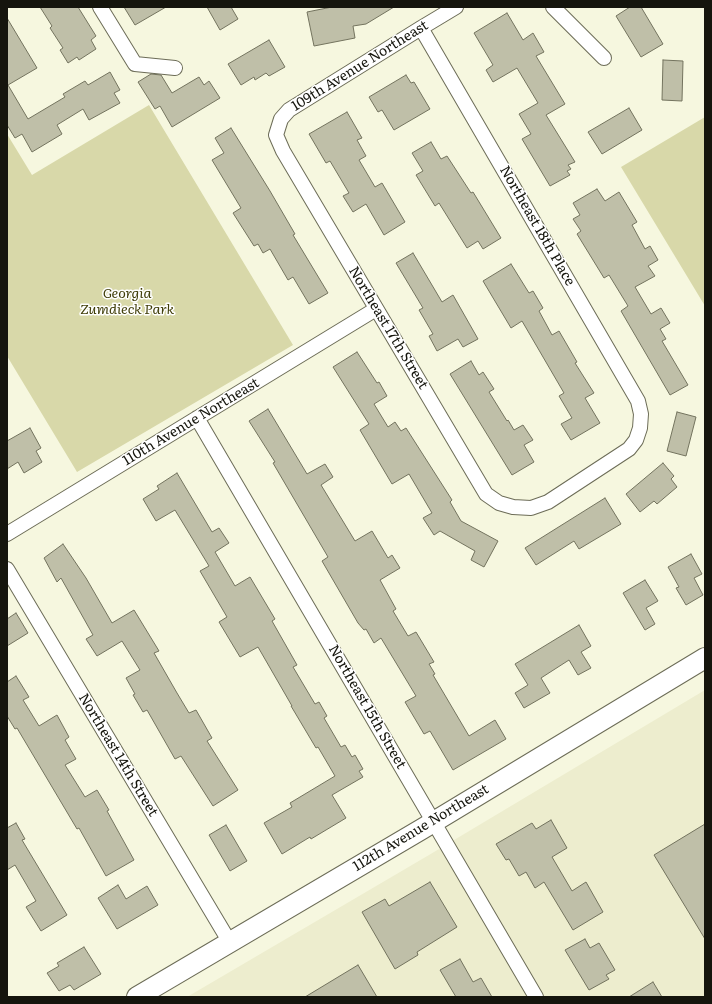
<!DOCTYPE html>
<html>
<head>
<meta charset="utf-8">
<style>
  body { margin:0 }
  #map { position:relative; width:712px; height:1004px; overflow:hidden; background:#f6f7df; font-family:Literata,serif }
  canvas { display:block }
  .frame { position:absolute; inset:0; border:8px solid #15150d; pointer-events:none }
</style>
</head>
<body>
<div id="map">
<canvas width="712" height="1004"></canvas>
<div class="frame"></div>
</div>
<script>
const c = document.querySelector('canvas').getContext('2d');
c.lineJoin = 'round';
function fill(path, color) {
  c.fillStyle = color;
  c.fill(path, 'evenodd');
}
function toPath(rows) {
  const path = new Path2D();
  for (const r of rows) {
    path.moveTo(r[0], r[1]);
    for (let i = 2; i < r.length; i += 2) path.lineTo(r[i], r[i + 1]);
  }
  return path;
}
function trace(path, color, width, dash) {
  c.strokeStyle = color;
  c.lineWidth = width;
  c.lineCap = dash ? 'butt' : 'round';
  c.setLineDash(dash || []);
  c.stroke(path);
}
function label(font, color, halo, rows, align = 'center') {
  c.font = font + ' Literata,serif';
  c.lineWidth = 3;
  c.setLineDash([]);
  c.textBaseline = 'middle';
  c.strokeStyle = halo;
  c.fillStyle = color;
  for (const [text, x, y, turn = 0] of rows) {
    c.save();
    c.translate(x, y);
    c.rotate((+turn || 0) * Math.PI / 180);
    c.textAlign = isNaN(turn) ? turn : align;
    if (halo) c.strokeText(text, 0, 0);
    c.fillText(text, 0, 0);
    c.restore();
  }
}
fill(toPath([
  [705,690,705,997,187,997,429,855]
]), '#ededce');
fill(toPath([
  [149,105,293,345,77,472,7,356,7,134,32,175],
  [705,117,705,306,621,167]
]), '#d8d8a9');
const building = toPath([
  [40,7,78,7,96,36,91,40,96,49,79,60,77,57,68,63,60,50,63,48,50,28,52,26,40,7],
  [124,7,166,7,135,25,124,7],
  [207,7,231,7,238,19,220,30,207,7],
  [332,7,394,7,366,24,353,26,355,38,314,46,307,12,332,7],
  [630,7,641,7,663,44,641,57,616,16,630,7],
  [507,13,523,40,533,33,544,52,536,56,565,104,546,115,575,162,568,165,571,169,567,171,570,175,550,186,522,139,531,134,519,114,538,103,517,68,493,82,486,70,493,65,474,33,507,13],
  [7,18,37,68,8,85,28,119,65,97,63,94,85,81,88,85,110,72,120,90,114,93,120,103,89,120,83,109,57,125,62,134,32,152,22,134,15,138,7,125,7,18],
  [269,40,285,67,269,76,266,73,255,80,254,77,241,85,228,64,269,40],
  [663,60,683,61,682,101,662,100,663,60],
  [151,74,161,75,172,93,199,77,204,85,209,81,220,98,172,127,160,106,155,109,138,82,151,74],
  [406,75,411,83,414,82,430,109,394,130,382,110,378,112,369,97,406,75],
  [629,108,642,130,602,154,588,132,629,108],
  [347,112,362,138,357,140,366,156,359,160,375,187,382,183,405,222,384,235,366,204,353,212,343,196,349,193,330,161,326,163,309,134,347,112],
  [231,128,270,191,295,234,293,235,328,293,309,304,293,277,288,280,270,249,263,253,258,244,254,246,233,213,241,208,212,160,224,153,215,138,231,128],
  [431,142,441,159,447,156,471,193,473,192,501,238,483,249,478,241,467,248,439,203,435,206,416,175,423,171,412,153,431,142],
  [597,189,605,201,619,192,637,222,632,225,645,249,650,246,658,260,648,266,655,276,635,287,651,314,661,308,670,323,660,329,666,339,662,341,688,385,670,395,621,311,628,306,609,275,604,278,577,234,581,231,573,219,580,215,573,203,597,189],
  [413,253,442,302,453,295,478,339,463,347,458,339,437,351,429,336,433,334,419,310,423,308,396,263,413,253],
  [511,264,529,293,533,291,543,308,539,311,552,335,559,331,577,362,575,363,594,393,585,398,600,423,571,440,561,424,572,418,559,396,564,393,522,321,511,328,483,281,511,264],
  [357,352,377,383,379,382,387,396,374,404,388,427,395,422,401,431,406,428,452,500,450,502,461,521,498,541,484,567,471,560,475,551,440,531,434,535,423,518,432,513,409,474,392,484,360,430,369,424,333,367,357,352],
  [471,361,479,375,483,372,494,389,489,392,507,421,508,420,514,430,523,425,533,440,524,445,534,462,512,475,450,374,471,361],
  [268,409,307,474,325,464,333,477,321,485,355,541,372,531,388,558,392,555,400,568,380,580,396,609,393,611,408,636,416,632,434,662,429,664,435,674,433,675,469,736,495,720,506,739,453,770,430,731,424,734,405,702,416,696,381,638,374,643,366,629,364,630,358,623,322,561,328,557,273,463,275,462,249,421,268,409],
  [677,412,696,417,686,456,667,451,677,412],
  [30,428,41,448,36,451,42,462,24,473,18,462,7,469,7,441,30,428],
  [663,463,674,476,671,479,677,487,657,504,654,501,640,512,626,494,663,463],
  [177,473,212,532,219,528,229,543,215,552,235,586,250,577,275,619,272,621,297,665,293,667,315,704,319,702,327,716,324,718,341,747,345,745,352,757,355,755,363,769,359,771,363,777,332,795,346,818,311,839,310,837,282,854,264,823,292,807,290,803,335,776,318,747,316,748,291,706,292,706,258,647,240,657,219,622,227,617,200,571,209,566,175,510,156,521,143,499,159,489,157,486,177,473],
  [605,498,621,524,579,549,574,541,536,565,525,548,605,498],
  [63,544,86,578,112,623,134,610,159,651,154,653,177,693,189,713,196,710,212,738,207,741,238,790,213,806,181,756,175,759,147,710,143,712,133,695,135,694,126,678,140,670,122,641,97,656,86,639,93,635,61,578,57,582,44,558,63,544],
  [691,554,702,574,694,578,703,595,686,605,676,588,679,587,668,567,691,554],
  [645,580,658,601,646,608,655,624,645,630,623,593,645,580],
  [16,613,28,633,7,646,7,619,16,613],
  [579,625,591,646,581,652,591,668,578,675,569,660,541,678,550,693,524,708,515,693,528,685,515,664,579,625],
  [16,676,29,697,23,700,39,726,57,715,69,737,65,740,76,759,65,765,85,797,97,790,109,810,107,811,134,860,106,876,79,828,77,829,17,728,15,729,7,716,7,682,16,676],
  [551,820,567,848,552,857,572,891,586,882,603,912,573,930,544,882,535,888,526,872,519,876,509,859,506,860,496,844,532,823,536,829,551,820],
  [16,823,25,839,22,840,67,915,41,931,26,907,36,901,15,865,7,870,7,828,16,823],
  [705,824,705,939,654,855,705,824],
  [226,825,247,861,230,871,209,835,226,825],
  [430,882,457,927,417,952,418,955,395,969,362,912,385,899,389,906,430,882],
  [118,885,126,899,147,886,158,905,117,929,98,898,118,885],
  [585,939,590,948,599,943,615,970,606,975,609,979,589,990,565,950,585,939],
  [84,947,101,974,74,990,70,985,59,991,47,973,59,966,57,963,84,947],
  [460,959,473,982,481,978,492,997,456,997,440,970,460,959],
  [358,965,377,997,305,997,358,965],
  [653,982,662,997,629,997,653,982]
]);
fill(building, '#bfbfa8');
trace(building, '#73735e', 1);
const minor = toPath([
  [100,7,135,64,175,68],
  [553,7,604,58],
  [421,28,638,401,641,414,640,428,636,440,629,449,548,502,531,508,513,507,499,503,486,494,283,151,276,135,281,119,289,110,421,28,456,7],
  [197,418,536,997],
  [7,534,376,309],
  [7,569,229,941]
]);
const secondary = toPath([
  [137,997,422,829,705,658]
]);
trace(minor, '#6c6c57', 16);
trace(secondary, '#6c6c57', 22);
trace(minor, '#fff', 14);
trace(secondary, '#fff', 20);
label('14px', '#15150d', '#fff', [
  ["109th Avenue Northeast",360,66,-32],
  ["Northeast 18th Place",537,226,60],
  ["Northeast 17th Street",388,328,59],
  ["110th Avenue Northeast",191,422,-31],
  ["Northeast 15th Street",367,707,60],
  ["Northeast 14th Street",118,755,59],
  ["112th Avenue Northeast",421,828,-31]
]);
label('italic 14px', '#403e09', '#fff', [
  ["Georgia",127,294],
  ["Zumdieck Park",127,310]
]);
</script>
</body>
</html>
